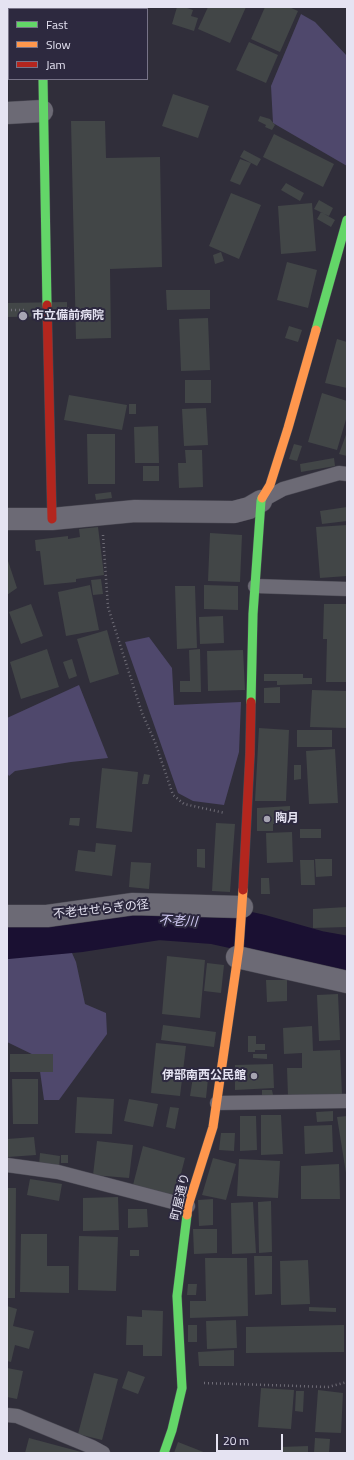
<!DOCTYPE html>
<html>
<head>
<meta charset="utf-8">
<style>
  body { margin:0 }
  #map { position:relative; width:354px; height:1460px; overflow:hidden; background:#302e3a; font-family:"Titillium Web",sans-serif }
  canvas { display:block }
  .frame { position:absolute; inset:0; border:8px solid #e5e3f2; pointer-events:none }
  .legend { position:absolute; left:8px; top:8px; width:140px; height:72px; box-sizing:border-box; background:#2d293f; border:1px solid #777387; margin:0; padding:5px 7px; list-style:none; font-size:12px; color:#e5e3f2 }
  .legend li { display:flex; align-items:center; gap:8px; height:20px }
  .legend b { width:20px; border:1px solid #777387 }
  .scale { position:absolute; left:216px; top:1434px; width:67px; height:18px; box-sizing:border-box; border:2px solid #e5e3f2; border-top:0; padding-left:5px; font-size:12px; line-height:14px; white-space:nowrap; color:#e5e3f2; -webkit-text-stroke:3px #2d293f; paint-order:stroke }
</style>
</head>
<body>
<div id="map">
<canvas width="354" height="1460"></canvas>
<div class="frame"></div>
<ul class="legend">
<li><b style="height:5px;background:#63d668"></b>Fast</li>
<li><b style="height:5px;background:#ff974d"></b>Slow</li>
<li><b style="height:5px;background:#b3261e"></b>Jam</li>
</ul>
<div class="scale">20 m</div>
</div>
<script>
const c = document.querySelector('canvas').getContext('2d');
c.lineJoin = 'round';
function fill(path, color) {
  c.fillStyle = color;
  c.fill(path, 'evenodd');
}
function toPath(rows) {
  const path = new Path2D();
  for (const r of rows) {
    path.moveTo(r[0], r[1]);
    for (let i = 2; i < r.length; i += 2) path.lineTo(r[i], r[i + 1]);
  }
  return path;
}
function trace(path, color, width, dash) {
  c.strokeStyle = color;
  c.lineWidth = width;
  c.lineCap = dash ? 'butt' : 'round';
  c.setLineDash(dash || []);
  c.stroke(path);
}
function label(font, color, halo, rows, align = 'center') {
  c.font = font + ' "Titillium Web","Noto Sans JP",sans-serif';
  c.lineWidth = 4;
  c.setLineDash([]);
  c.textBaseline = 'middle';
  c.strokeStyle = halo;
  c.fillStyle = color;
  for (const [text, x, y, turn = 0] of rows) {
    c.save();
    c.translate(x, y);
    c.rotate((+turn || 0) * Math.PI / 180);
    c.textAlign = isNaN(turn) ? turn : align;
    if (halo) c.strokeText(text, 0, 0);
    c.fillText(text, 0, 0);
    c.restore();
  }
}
fill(toPath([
  [301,14,315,22,347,56,347,166,273,123,271,86],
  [149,637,172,668,174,705,241,702,239,752,224,805,193,801,178,793,125,642],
  [79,685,108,758,71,762,15,771,9,776,7,773,7,718],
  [68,944,76,962,85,1004,106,1013,107,1034,59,1100,44,1100,38,1057,7,1042,7,949]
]), '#4f486c');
trace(toPath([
  [7,939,81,932,159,920,213,924,259,934,319,951,347,956]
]), '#1a1032', 40);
fill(toPath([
  [177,7,184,7,193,10,191,16,198,18,194,31,172,24],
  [208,7,246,7,230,43,198,29],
  [265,7,289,7,298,11,280,52,251,39],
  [249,42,278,55,266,83,236,70],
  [173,94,209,106,198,138,162,126],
  [260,116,270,119,275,125,272,130,265,127,266,125,258,121],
  [71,121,105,121,106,158,160,157,162,267,110,269,111,338,76,339],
  [274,134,334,164,323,187,263,157],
  [244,150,261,159,257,166,240,157],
  [240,159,251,163,240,185,230,181],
  [286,183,304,193,300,201,281,190],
  [231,193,261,205,239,259,209,246],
  [319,200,333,208,329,216,314,209],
  [312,203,316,251,281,254,278,206],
  [321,212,335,220,331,227,317,219],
  [221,252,224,261,215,264,213,255],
  [287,262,317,270,308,308,277,300],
  [166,290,210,290,210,309,167,310],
  [67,302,67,316,7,317,7,303],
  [208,318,210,370,181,371,179,319],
  [289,326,302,330,298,342,285,338],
  [337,339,347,342,347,388,325,383],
  [185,380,211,380,211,403,185,403],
  [322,393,347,401,347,416,337,450,308,442],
  [69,395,127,405,122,430,64,420],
  [129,404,136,404,136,414,129,414],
  [206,408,208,445,184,446,182,409],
  [158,426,159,463,135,463,134,427],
  [347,432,347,456,339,454],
  [87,434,115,434,115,484,88,484],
  [294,444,302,446,297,461,289,459],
  [185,450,202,450,203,487,179,488,178,463,186,463],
  [334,458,335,466,301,472,300,464],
  [143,466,159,466,159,481,143,481],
  [111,492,112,498,96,500,95,494],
  [347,507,347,521,322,524,320,511],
  [347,525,347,576,320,578,316,527],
  [98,527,104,575,76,579,76,582,44,585,40,551,36,551,35,540,68,536,68,539,80,537,79,529],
  [210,533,242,535,240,582,208,581],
  [7,558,17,588,7,595],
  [101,579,103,594,93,595,91,580],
  [90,585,99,630,66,636,58,592],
  [204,585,238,586,238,610,204,609],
  [175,586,195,586,197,648,177,649],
  [31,604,43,636,21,644,9,612],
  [324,604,347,604,347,682,326,682,327,639,323,639],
  [223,616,224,643,200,644,199,617],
  [107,630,119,674,90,683,77,639],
  [47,649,59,687,21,699,10,662],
  [200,649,201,692,180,692,180,681,190,681,189,650],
  [243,650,245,690,208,691,207,651],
  [72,659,77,676,69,679,63,662],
  [264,674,303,674,303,678,312,678,312,684,277,685,277,681,264,681],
  [280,687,280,703,264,703,264,688],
  [312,690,346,691,347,728,310,727],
  [259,728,289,730,286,801,255,801],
  [297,730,332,730,332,747,297,747],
  [335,749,338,803,309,804,306,751],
  [294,765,301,765,301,779,294,780],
  [102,768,138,772,132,832,96,828],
  [144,774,150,775,148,784,142,784],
  [290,806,290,823,273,824,273,831,257,831,257,808],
  [70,818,80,818,79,826,69,825],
  [216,823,235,824,230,892,212,891],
  [300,829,321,829,321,838,300,838],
  [292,832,293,862,267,863,266,833],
  [96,843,116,845,112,876,75,871,78,850,95,852],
  [197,849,205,849,205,868,197,867],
  [315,859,332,859,332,876,316,877],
  [300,860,314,860,315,885,301,885],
  [131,862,151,863,149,889,129,887],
  [261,878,269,878,270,894,261,894],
  [347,907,347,927,313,928,313,909],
  [167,956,205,960,200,1018,162,1014],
  [207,963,224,965,221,993,204,991],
  [266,980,287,980,287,1001,267,1002],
  [338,994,340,1040,319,1041,317,995],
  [163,1025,216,1032,214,1047,161,1040],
  [312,1026,313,1051,340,1050,342,1094,288,1096,287,1068,302,1068,302,1053,284,1054,283,1028],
  [248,1036,256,1036,256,1044,265,1044,265,1050,255,1050,255,1052,248,1052],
  [156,1043,186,1046,180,1096,151,1093],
  [10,1054,53,1054,53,1072,10,1072],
  [253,1054,267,1054,267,1059,253,1058],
  [273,1064,274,1088,235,1090,235,1065],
  [193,1077,208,1079,206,1098,190,1096],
  [12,1079,38,1079,38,1124,13,1124],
  [262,1090,272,1090,273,1095,262,1095],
  [77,1097,114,1099,112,1134,75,1133],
  [129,1099,158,1104,153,1127,124,1121],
  [170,1107,179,1108,175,1129,166,1127],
  [333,1111,333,1121,317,1122,316,1112],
  [261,1115,281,1115,283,1154,261,1155],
  [240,1116,256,1116,257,1150,240,1151],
  [347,1116,347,1173,346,1173,337,1117],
  [332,1125,333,1152,305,1154,304,1126],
  [221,1133,235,1133,234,1151,219,1150],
  [34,1137,36,1155,8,1157,7,1139],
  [97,1141,133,1145,129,1178,93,1175],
  [143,1146,185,1158,175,1197,133,1185],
  [40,1153,60,1156,59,1168,39,1166],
  [61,1155,68,1155,68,1163,61,1163],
  [213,1158,236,1164,226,1200,202,1195],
  [239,1159,280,1161,278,1198,237,1196],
  [339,1164,340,1199,301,1199,301,1166],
  [182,1174,188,1176,183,1195,178,1194],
  [30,1179,62,1184,59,1201,27,1195],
  [7,1188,16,1188,15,1298,7,1298],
  [118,1197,119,1230,83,1231,83,1198],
  [213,1199,213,1225,199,1226,198,1200],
  [271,1201,272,1252,259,1253,258,1202],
  [253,1202,256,1253,232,1254,231,1203],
  [128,1209,147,1209,148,1227,128,1228],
  [193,1229,217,1229,217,1253,194,1254],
  [21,1234,47,1234,47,1266,69,1266,69,1293,20,1292],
  [79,1236,118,1237,116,1291,78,1290],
  [130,1250,139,1250,139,1256,130,1256],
  [254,1256,272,1256,272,1294,255,1295],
  [205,1258,247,1258,248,1316,190,1318,190,1301,206,1301],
  [308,1260,310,1304,281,1305,280,1261],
  [188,1284,197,1284,196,1295,187,1295],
  [7,1306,17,1309,13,1326,34,1331,29,1349,15,1345,11,1362,7,1361],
  [309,1307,336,1308,336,1312,309,1311],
  [142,1310,163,1311,162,1356,143,1356,143,1345,126,1345,127,1316,142,1317],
  [236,1320,237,1348,207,1349,206,1321],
  [188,1325,197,1325,197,1342,188,1342],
  [344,1325,344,1352,246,1353,246,1327],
  [234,1350,234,1366,199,1366,198,1352],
  [7,1368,23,1371,17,1399,7,1397],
  [128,1371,145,1377,138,1394,122,1388],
  [94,1373,118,1379,102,1440,78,1434],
  [261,1388,294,1390,291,1429,258,1427],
  [318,1390,343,1393,341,1433,315,1432],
  [296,1391,304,1391,303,1412,295,1411],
  [29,1438,85,1453,25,1453],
  [315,1438,330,1439,329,1453,314,1453],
  [178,1442,206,1453,174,1453],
  [308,1446,308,1453,281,1453,281,1447]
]), '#424647');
const lane = toPath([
  [263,500,283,489,339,473,347,474],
  [255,586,347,589],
  [217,1103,347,1101],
  [7,1165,58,1172,188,1206],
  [7,1415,17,1416,92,1447,103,1453]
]);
const street = toPath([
  [54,9,55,7],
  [7,113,42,111],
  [7,519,52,519,135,511,234,512,249,508,261,501],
  [7,916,47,916,133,904,242,907],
  [237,957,347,982]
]);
const fast = toPath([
  [43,79,47,305],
  [316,330,347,220],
  [251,702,253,614,261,501,262,498],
  [164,1453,172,1430,182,1388,177,1296,187,1215]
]);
const slow = toPath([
  [262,498,270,485,288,428,316,330],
  [187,1215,188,1206,213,1127,239,948,243,890]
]);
const jam = toPath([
  [47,305,52,519],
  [243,890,250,754,251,702]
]);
trace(lane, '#4a4953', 15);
trace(street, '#4a4953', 23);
trace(fast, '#4a4953', 10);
trace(slow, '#4a4953', 10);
trace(jam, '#4a4953', 10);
trace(toPath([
  [68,309,75,309],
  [7,310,25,310],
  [103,535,108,607,142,713,155,742,173,795,184,804,225,813],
  [204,1383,328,1387,347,1382]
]), '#6e6c76', 2.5, [1, 3]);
trace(lane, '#6c6a75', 14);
trace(street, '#6c6a75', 22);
trace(fast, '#63d668', 9);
trace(slow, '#ff974d', 9);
trace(jam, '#b3261e', 9);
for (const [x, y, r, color] of [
  [23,316,5,"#a6a4b2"],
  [267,819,4,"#a6a4b2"],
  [254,1076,4,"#a6a4b2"]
]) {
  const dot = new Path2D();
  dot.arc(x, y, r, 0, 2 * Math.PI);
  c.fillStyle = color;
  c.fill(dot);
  trace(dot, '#2d293f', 1.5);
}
label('bold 12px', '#e5e3f2', '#2d293f', [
  ["市立備前病院",32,316],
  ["陶月",275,819],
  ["伊部南西公民館",246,1076,"right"]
], 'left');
label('12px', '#e5e3f2', '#2d293f', [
  ["不老せせらぎの径",101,910,-6],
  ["町屋通り",181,1197,-77]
]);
label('italic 13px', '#d0caf4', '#2d293f', [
  ["不老川",178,922,3]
]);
</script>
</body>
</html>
